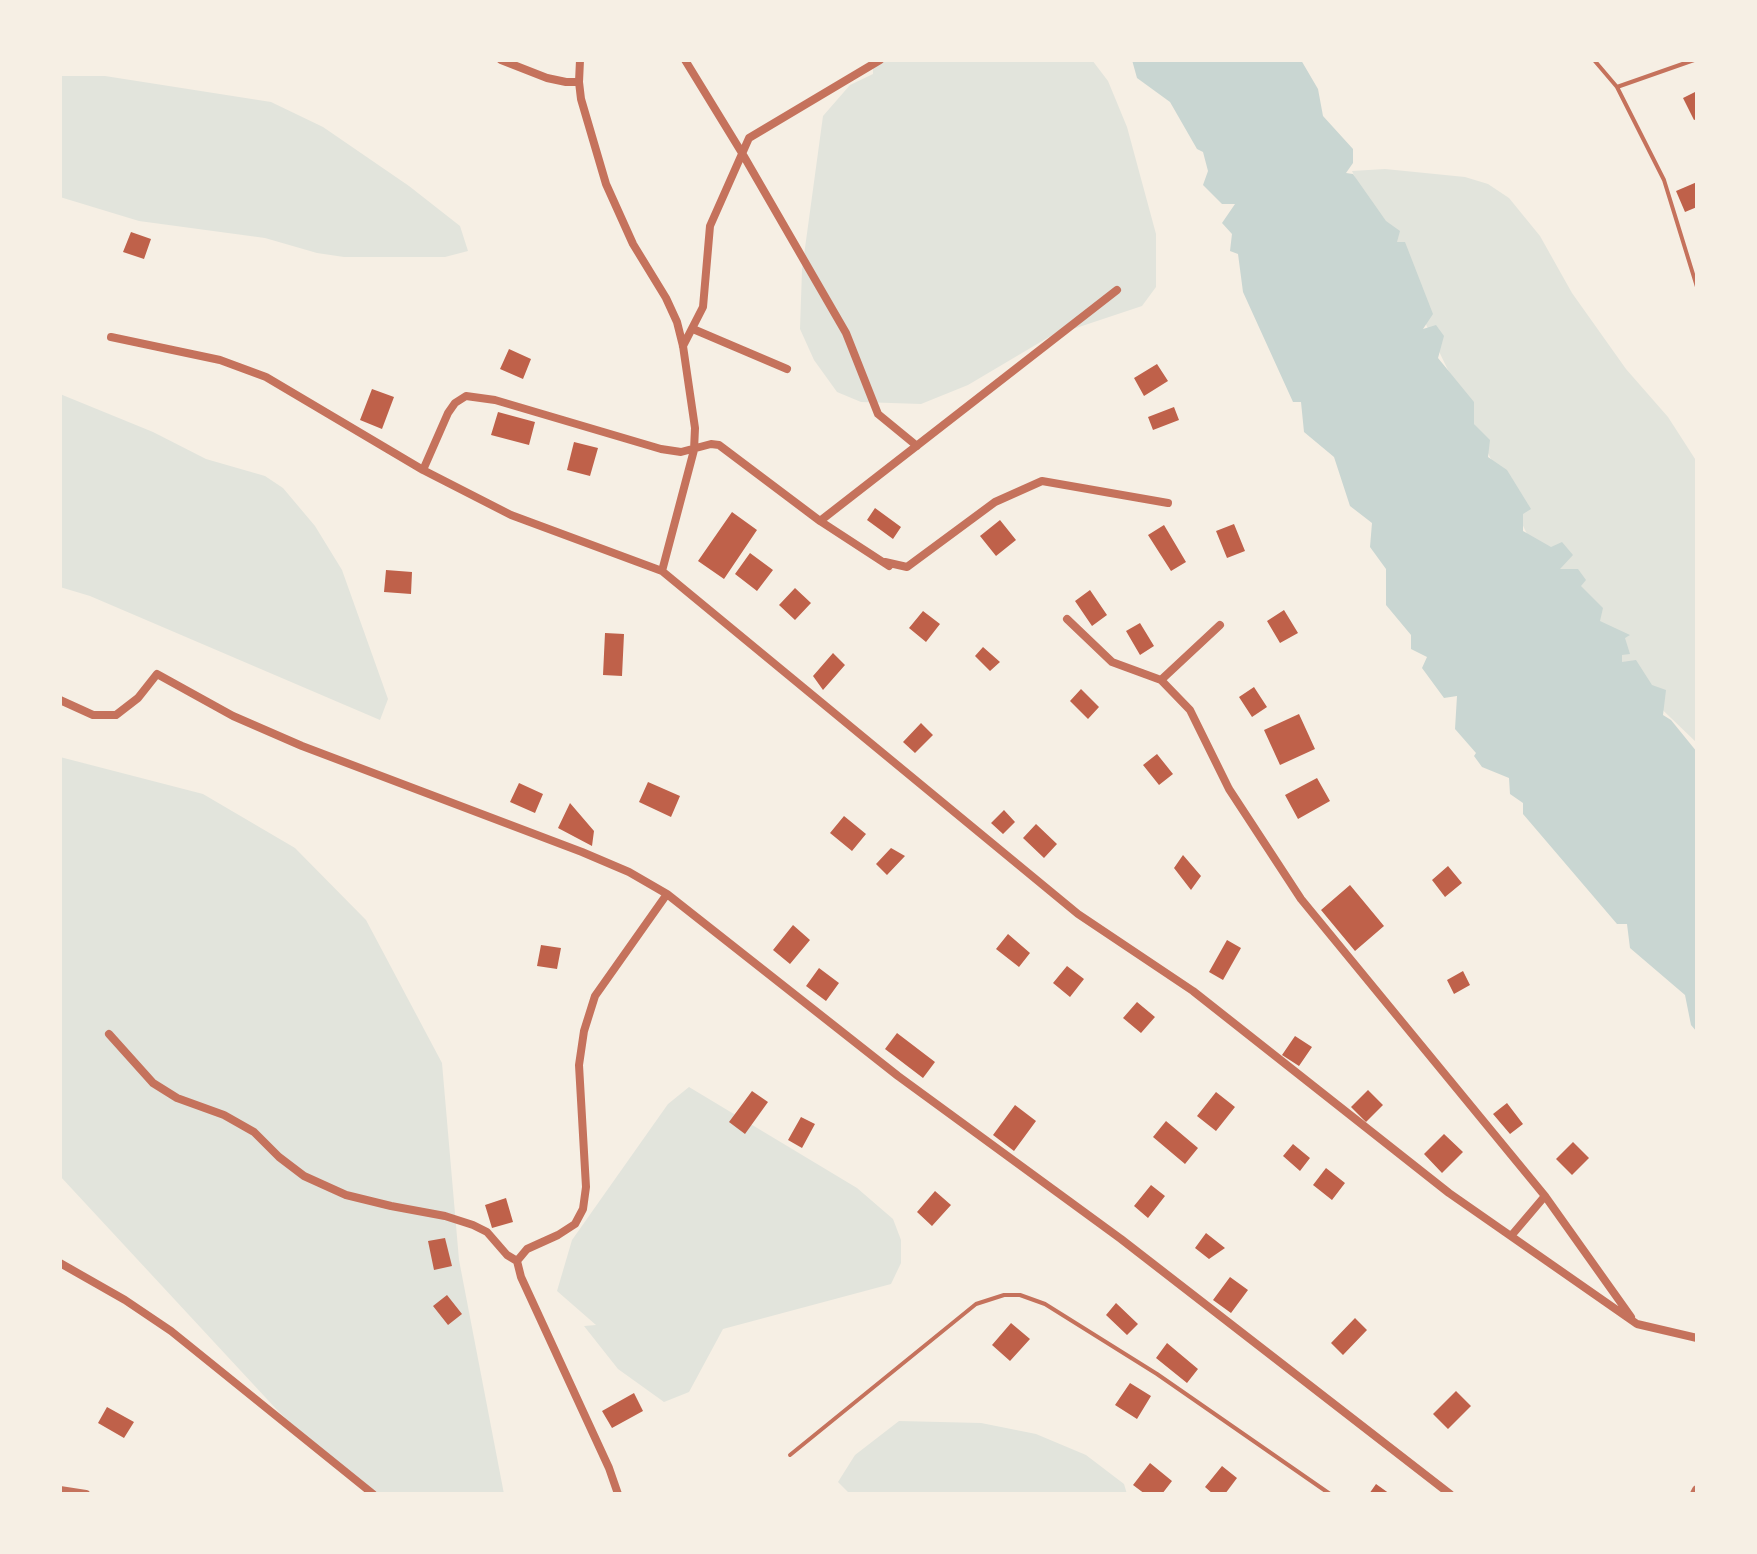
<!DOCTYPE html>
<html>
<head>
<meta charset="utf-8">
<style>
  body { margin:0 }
  #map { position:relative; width:1757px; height:1554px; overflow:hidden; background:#f6efe4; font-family:Mulish,sans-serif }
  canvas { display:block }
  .frame { position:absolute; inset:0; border:62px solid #f6efe4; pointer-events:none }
</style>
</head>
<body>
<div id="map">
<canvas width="1757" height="1554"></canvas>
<div class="frame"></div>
</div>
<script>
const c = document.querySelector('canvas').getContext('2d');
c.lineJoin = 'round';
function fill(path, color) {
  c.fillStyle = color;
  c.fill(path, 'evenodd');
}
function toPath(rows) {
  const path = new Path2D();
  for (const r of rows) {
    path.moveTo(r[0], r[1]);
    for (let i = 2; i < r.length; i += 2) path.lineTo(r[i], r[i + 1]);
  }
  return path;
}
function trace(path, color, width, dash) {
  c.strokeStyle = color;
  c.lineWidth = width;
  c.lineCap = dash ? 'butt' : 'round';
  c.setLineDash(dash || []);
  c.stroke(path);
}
fill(toPath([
  [873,60,1092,60,1108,81,1127,127,1156,234,1156,287,1142,306,1049,337,968,385,921,404,861,402,837,392,814,360,800,329,802,270,823,116,850,85,873,74],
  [60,76,105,76,271,102,323,127,409,186,460,226,468,251,445,257,344,257,317,253,265,238,139,221,60,197],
  [1385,169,1465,177,1488,184,1509,198,1540,236,1572,293,1626,369,1668,417,1697,462,1697,743,1568,619,1352,171],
  [60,394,153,432,206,459,265,476,283,488,315,526,342,570,388,699,380,720,90,596,60,587],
  [60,757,203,794,295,848,366,920,442,1063,459,1260,504,1494,374,1494,349,1479,278,1411,60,1176],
  [689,1087,857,1188,893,1219,901,1240,901,1263,891,1284,723,1329,689,1392,664,1402,618,1369,584,1326,596,1325,557,1291,572,1240,668,1104],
  [899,1421,981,1423,1036,1434,1086,1455,1124,1484,1127,1494,850,1494,838,1482,855,1455]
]), '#e2e4dc');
fill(toPath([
  [1132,60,1301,60,1318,89,1323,116,1353,149,1353,163,1346,173,1353,174,1386,221,1400,231,1397,242,1405,242,1433,314,1423,329,1436,325,1444,336,1438,358,1474,402,1474,424,1490,440,1488,457,1507,470,1531,509,1523,514,1523,531,1551,547,1562,542,1573,555,1560,569,1578,569,1586,580,1581,586,1603,608,1600,621,1630,635,1625,638,1630,654,1622,655,1622,662,1636,660,1652,685,1666,690,1663,715,1671,720,1697,752,1697,1032,1691,1025,1685,995,1630,948,1627,924,1617,924,1523,814,1523,803,1510,794,1509,778,1482,767,1474,756,1476,753,1455,729,1457,696,1444,698,1422,668,1427,657,1411,649,1411,635,1386,605,1386,569,1370,547,1372,523,1350,506,1334,457,1304,432,1301,402,1293,402,1243,292,1238,254,1230,251,1232,234,1222,223,1235,204,1222,204,1203,185,1208,171,1203,152,1197,149,1170,102,1137,78]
]), '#c9d6d2');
fill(toPath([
  [1697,91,1697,119,1694,120,1683,98],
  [1697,182,1697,207,1685,212,1676,191],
  [131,232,151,239,144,259,123,252],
  [509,349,531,359,523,379,500,369],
  [1157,364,1168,381,1144,396,1134,378],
  [372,389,394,397,382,429,360,420],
  [1174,407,1179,420,1153,430,1148,417],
  [498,412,535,422,529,445,491,435],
  [574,442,598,448,590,476,567,470],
  [875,508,901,527,893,539,867,520],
  [732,512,757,530,724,579,698,561],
  [1000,520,1016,540,996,556,980,536],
  [1234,524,1245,551,1227,558,1216,531],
  [1164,525,1186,562,1171,571,1148,535],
  [750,553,773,570,757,591,735,574],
  [386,570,412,572,411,594,384,592],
  [795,588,811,603,795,620,779,605],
  [1090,590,1107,615,1092,626,1075,601],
  [1284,610,1298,633,1280,643,1267,621],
  [923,611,940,624,926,642,909,628],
  [1140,623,1154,646,1140,655,1126,631],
  [605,633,624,634,622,676,603,675],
  [983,647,1000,662,990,671,975,656],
  [833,653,845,665,823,690,813,676],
  [1254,687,1267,707,1252,717,1239,697],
  [1081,689,1099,707,1088,719,1070,701],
  [1299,714,1315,749,1280,765,1264,730],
  [921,723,933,735,915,753,903,742],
  [1157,754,1173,774,1159,785,1143,765],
  [1317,778,1330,801,1298,819,1285,795],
  [648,782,680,796,671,817,639,802],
  [519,783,543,794,535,813,510,802],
  [570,803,594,831,592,846,558,828],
  [1004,810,1015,822,1003,834,991,823],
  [844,816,866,834,852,851,830,833],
  [1036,824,1057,844,1044,858,1023,838],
  [891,848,905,856,887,875,876,864],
  [1183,855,1201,876,1191,890,1174,868],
  [1448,866,1462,883,1445,897,1432,880],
  [1350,885,1384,926,1355,951,1321,910],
  [793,925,810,940,790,964,773,950],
  [1008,934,1030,953,1019,967,996,949],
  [1227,940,1241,948,1223,980,1209,972],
  [541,945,561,948,557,969,537,966],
  [1067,966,1084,979,1070,997,1053,983],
  [819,968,839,983,826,1001,806,986],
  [1463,971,1470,985,1454,994,1447,980],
  [1137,1002,1155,1017,1141,1033,1123,1018],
  [897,1033,935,1062,923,1078,885,1049],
  [1295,1036,1312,1047,1299,1066,1282,1055],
  [1368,1090,1383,1105,1366,1122,1351,1107],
  [752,1091,768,1102,745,1134,729,1122],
  [1216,1092,1235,1107,1216,1131,1197,1116],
  [1507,1103,1523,1124,1510,1134,1493,1114],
  [1015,1105,1036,1121,1014,1151,993,1135],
  [801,1117,815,1124,802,1148,788,1140],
  [1166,1121,1198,1148,1185,1164,1153,1137],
  [1444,1134,1463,1152,1442,1173,1424,1154],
  [1573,1142,1589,1158,1572,1175,1556,1159],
  [1293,1144,1310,1158,1300,1171,1283,1156],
  [1326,1168,1345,1183,1332,1200,1313,1185],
  [1151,1185,1165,1196,1148,1218,1134,1206],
  [935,1191,951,1205,932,1226,917,1212],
  [506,1198,513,1222,492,1228,485,1205],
  [1206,1233,1225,1248,1209,1259,1195,1248],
  [445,1238,452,1266,434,1270,428,1241],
  [1230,1277,1248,1290,1231,1313,1213,1300],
  [447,1295,462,1314,448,1325,433,1306],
  [1116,1303,1138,1324,1127,1335,1106,1315],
  [1355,1318,1367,1330,1343,1355,1331,1343],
  [1011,1323,1030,1339,1010,1361,992,1345],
  [1167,1343,1198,1369,1187,1383,1156,1358],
  [1130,1383,1151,1396,1137,1419,1115,1405],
  [1456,1391,1471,1406,1448,1429,1433,1414],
  [634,1393,643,1411,612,1428,602,1411],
  [107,1407,134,1422,124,1438,98,1423],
  [1150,1463,1172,1481,1162,1494,1145,1494,1133,1485],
  [1222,1466,1237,1478,1225,1494,1213,1494,1205,1487],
  [1376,1484,1390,1494,1369,1494]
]), '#bf614a');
trace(toPath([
  [1594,60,1617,87,1664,180,1697,287],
  [1617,87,1694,60],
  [790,1455,976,1304,1004,1295,1020,1295,1045,1304,1157,1374,1330,1494]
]), '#c5725c', 4);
trace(toPath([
  [501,60,547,78,566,82,579,82],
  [580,60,579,82,581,99,606,184,633,244,666,298,677,322,683,346,695,428,694,450,662,571],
  [685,60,742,153,846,333,878,414,917,446],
  [693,329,787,369],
  [111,337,220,360,266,377,423,470,511,515,662,571,1078,914,1193,991,1449,1193,1637,1324,1697,1338],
  [683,346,703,307,710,226,749,138,880,60],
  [423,470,448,413,455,403,466,396,495,400,661,449,681,452,711,444,719,445,820,521,889,566],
  [820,521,1117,290],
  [885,562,907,567,995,502,1042,481,1168,503],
  [1067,619,1112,662,1161,680,1190,710,1229,789,1301,899,1545,1196,1631,1317],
  [1161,680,1220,625],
  [60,700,93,715,116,715,138,698,157,674,233,716,302,746,582,852,629,872,667,894,898,1076,1121,1239,1450,1494],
  [109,1034,153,1083,177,1098,224,1115,254,1132,279,1157,304,1176,346,1195,391,1206,445,1216,473,1225,487,1232,507,1255,517,1261],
  [1511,1236,1545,1196],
  [60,1263,125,1300,171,1331,373,1494],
  [60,1490,86,1494],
  [618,1494,609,1468,521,1277,517,1261,527,1249,558,1235,575,1224,583,1209,586,1187,579,1065,584,1031,595,996,667,894]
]), '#c5725c', 8);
trace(toPath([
  [1695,1494,1697,1490]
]), '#c5725c', 10);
</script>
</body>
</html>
